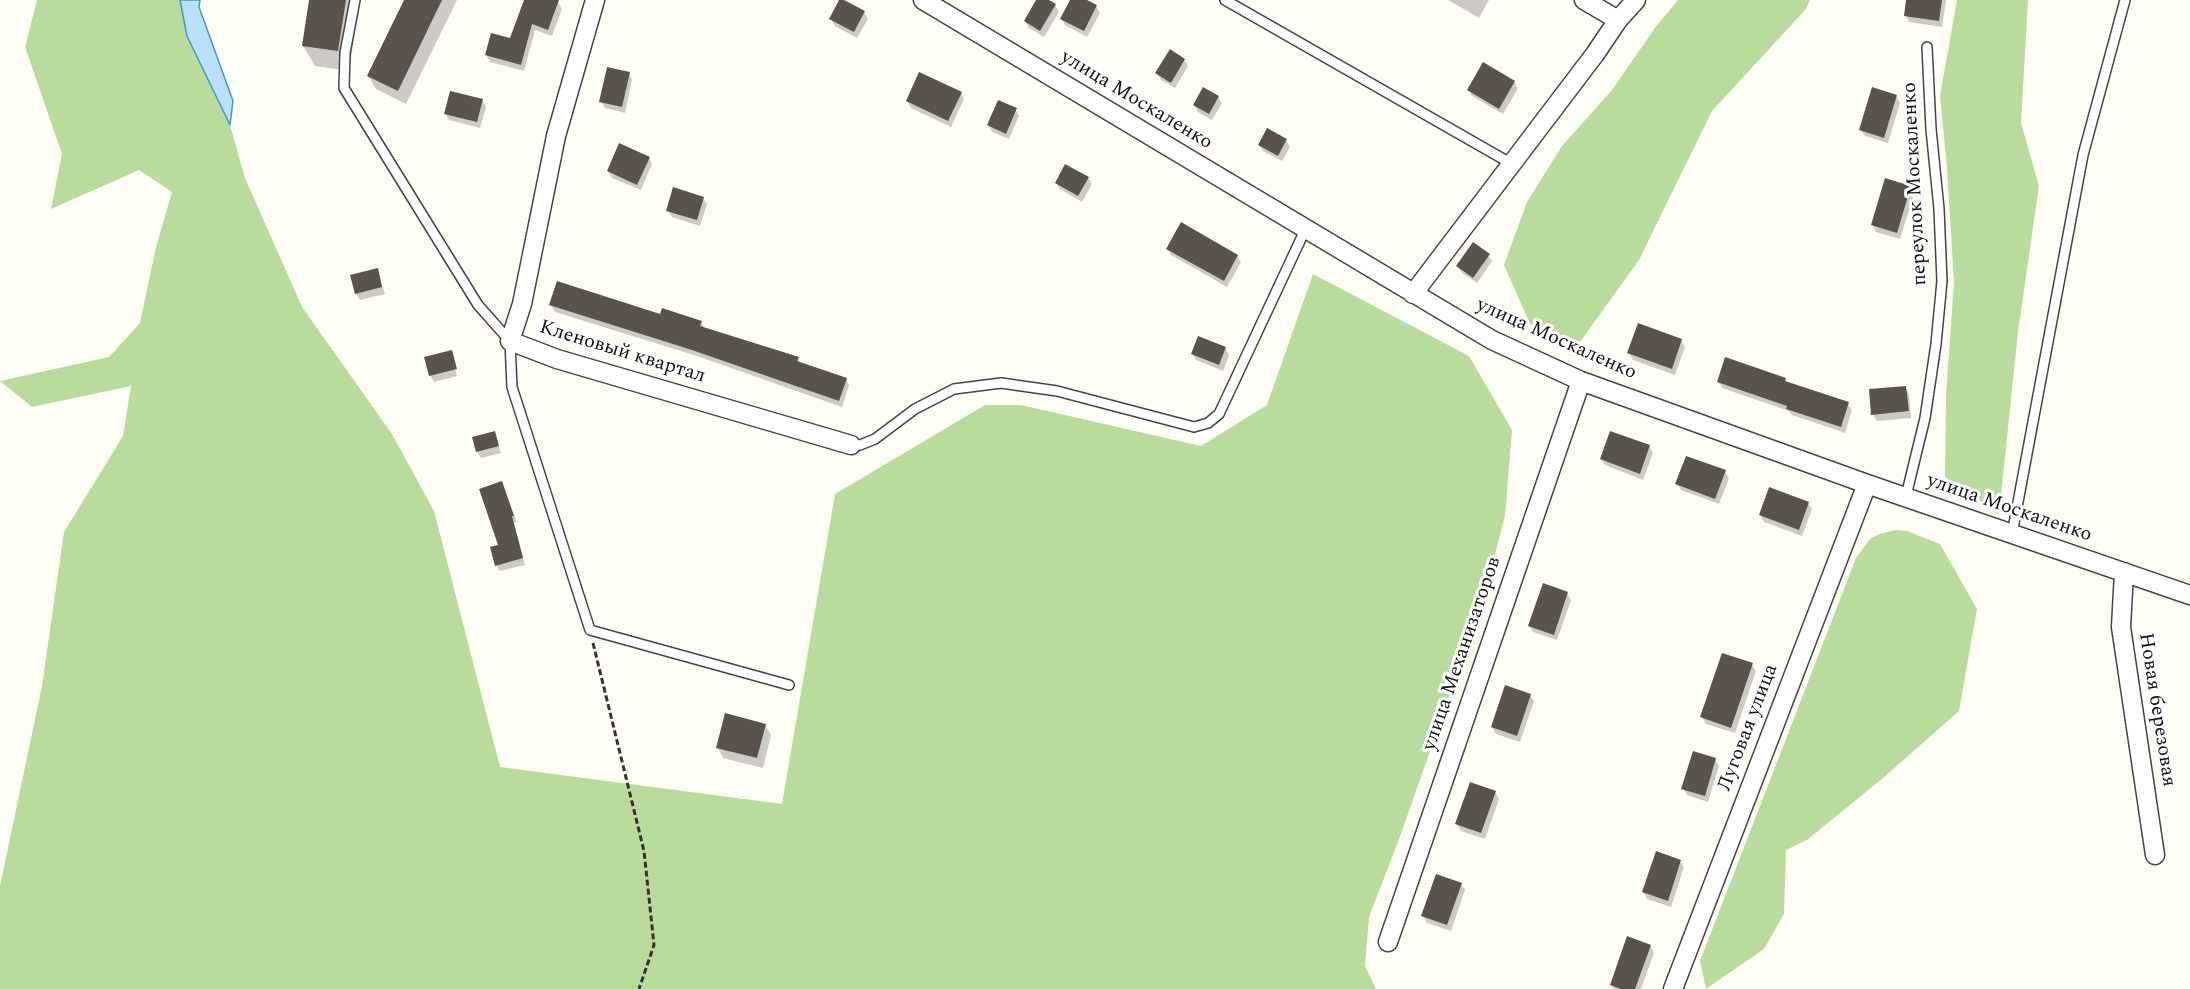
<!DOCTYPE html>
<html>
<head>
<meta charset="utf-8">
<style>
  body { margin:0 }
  canvas { display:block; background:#fffdf5 }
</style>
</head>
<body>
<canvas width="2190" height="989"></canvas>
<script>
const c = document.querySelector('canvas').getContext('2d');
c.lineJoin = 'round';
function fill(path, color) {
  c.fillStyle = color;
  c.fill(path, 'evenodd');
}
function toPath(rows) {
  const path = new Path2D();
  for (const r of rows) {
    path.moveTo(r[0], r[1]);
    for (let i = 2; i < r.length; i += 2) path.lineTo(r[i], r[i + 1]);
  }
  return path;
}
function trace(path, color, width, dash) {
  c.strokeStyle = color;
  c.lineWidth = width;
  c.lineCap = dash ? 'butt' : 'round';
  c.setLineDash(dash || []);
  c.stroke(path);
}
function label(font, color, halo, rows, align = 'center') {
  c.font = font + ' Spectral,serif';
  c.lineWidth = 6;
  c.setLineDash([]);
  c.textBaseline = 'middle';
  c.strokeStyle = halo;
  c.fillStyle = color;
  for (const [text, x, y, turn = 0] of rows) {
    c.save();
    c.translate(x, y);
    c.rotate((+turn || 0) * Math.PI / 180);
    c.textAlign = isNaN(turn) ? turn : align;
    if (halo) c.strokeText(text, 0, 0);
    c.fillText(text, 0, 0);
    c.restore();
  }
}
fill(toPath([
  [37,0,180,0,187,36,230,125,245,178,302,307,392,434,434,511,500,767,782,804,835,494,985,405,1021,405,1201,446,1267,405,1313,274,1469,356,1512,430,1505,516,1481,607,1398,842,1369,917,1365,966,1376,989,0,989,0,886,42,686,64,532,123,436,131,386,32,407,0,381,109,357,140,323,156,247,172,192,139,170,51,209,62,154,25,47],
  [1678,0,1810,0,1806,9,1712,111,1639,260,1580,342,1530,324,1504,265,1527,202,1562,146,1612,90,1657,25],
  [1957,0,2028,0,2021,123,2039,186,2018,332,1999,515,1945,477,1946,396,1954,282,1947,168,1940,96],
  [1896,530,1907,531,1940,544,1977,609,1959,711,1883,778,1807,840,1786,850,1784,914,1764,949,1706,989,1700,961,1856,558,1870,539,1879,534]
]), '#b9dc9c');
const water = toPath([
  [180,0,200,0,199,7,233,101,230,125,187,36,180,0]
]);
fill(water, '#b9e0f7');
trace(water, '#3f96cf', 1.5);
fill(toPath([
  [310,0,360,0,349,71,315,66,303,46],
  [406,0,457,0,406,104,376,89,368,76],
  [525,0,552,0,558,2,562,9,552,36,535,30,524,71,490,62,486,55,511,40],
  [1038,0,1047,0,1055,5,1059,12,1044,37,1029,28,1025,21],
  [1072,0,1084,0,1096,6,1100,13,1087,37,1065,25,1062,19],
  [1448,0,1489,0,1479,18],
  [1908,0,1946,0,1942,27,1909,22,1906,16],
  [864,12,868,19,857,38,835,26,831,19],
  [1184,60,1188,66,1175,88,1161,80,1157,73],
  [629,73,632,80,625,113,605,108,601,101],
  [1514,82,1518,88,1503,114,1472,96,1469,90],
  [961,93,964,99,951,127,911,108,907,101],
  [1896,96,1900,103,1888,143,1865,136,1861,130],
  [1218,97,1222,103,1212,120,1198,112,1194,105],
  [482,100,486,107,480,128,449,120,446,114],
  [1016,110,1019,116,1009,139,992,132,988,125],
  [1286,140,1290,147,1282,161,1263,151,1259,145],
  [649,158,652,164,641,190,612,178,608,171],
  [1088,178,1092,184,1082,202,1060,189,1056,183],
  [1910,187,1914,194,1900,239,1876,232,1873,225],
  [703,198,707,204,700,226,672,217,668,210],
  [1168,249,1237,256,1241,262,1227,287,1171,255],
  [1488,255,1492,261,1477,283,1462,273,1458,267],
  [377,270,385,294,360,300,356,294],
  [551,305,701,322,705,329,798,359,801,364,846,379,849,385,842,407,697,356,555,312],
  [1681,340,1685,347,1675,375,1633,360,1629,353],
  [1225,348,1229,355,1223,371,1196,360,1193,354],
  [451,352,454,357,452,357,457,376,434,382,430,375],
  [1785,379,1787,384,1848,404,1852,410,1845,433,1792,415,1789,411,1722,388,1719,382],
  [1905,387,1909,394,1911,418,1877,421,1873,414],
  [494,433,501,453,481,458,477,452],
  [1649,446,1653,453,1643,480,1605,465,1601,459],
  [1725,472,1729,478,1719,504,1681,490,1677,484],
  [502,483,517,522,514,523,525,565,500,571,496,565,500,546],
  [1808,503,1812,509,1802,536,1764,522,1760,515],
  [1567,593,1571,600,1557,640,1533,632,1529,626],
  [1752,665,1756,671,1735,733,1706,724,1702,717],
  [1530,695,1534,701,1520,742,1496,734,1492,727],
  [765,725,771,735,763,768,723,758,718,748],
  [1715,759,1719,766,1708,802,1687,795,1683,789],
  [1495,792,1499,799,1485,839,1461,831,1457,824],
  [1680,861,1684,867,1671,907,1647,899,1643,892],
  [1461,884,1465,890,1451,931,1427,923,1423,916],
  [1650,946,1654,953,1641,989,1614,989,1611,985]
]), '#0003');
fill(toPath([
  [309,0,346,0,338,51,302,46],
  [404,0,442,0,398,91,367,76],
  [524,0,559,0,548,30,532,24,521,65,485,55,491,33,510,38],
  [839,0,844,0,865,11,854,32,829,19],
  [1036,0,1049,0,1056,4,1040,31,1024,21],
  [1070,0,1087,0,1097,5,1084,31,1060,19],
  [1906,0,1942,0,1939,21,1904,16],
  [1170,49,1185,59,1171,83,1155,73],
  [1483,62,1515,81,1499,109,1467,90],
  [607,67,630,72,622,107,599,102],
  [919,72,962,92,948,121,906,101],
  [1203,87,1219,96,1209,114,1193,105],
  [1872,87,1897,95,1884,138,1859,130],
  [450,91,483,99,477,122,444,114],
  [998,100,1017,108,1006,134,987,125],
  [1267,128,1287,139,1278,156,1258,145],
  [619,143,650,157,637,185,607,171],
  [1065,164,1089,177,1078,196,1055,183],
  [1885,178,1911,186,1897,233,1871,225],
  [673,187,704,197,697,220,666,211],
  [1181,222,1238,255,1224,281,1166,249],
  [1473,242,1490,254,1473,278,1456,266],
  [378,268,382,287,355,294,350,275],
  [557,281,660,314,662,308,702,321,700,326,799,357,797,361,847,378,839,401,692,350,549,305],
  [1638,323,1682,339,1672,369,1627,353],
  [1198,336,1226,347,1219,365,1191,354],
  [452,350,457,369,429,376,424,357],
  [1725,357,1786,378,1785,381,1849,402,1841,427,1786,409,1787,406,1717,382],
  [1906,386,1909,411,1871,415,1869,389],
  [495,431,499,446,476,452,472,437],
  [1610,431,1650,445,1640,474,1600,459],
  [1686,456,1726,470,1715,499,1675,484],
  [502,481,514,516,512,516,523,558,495,566,490,547,498,545,479,489],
  [1769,487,1809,502,1799,530,1759,515],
  [1543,583,1568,592,1554,635,1528,626],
  [1722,653,1753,663,1731,728,1700,717],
  [1505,685,1531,694,1517,736,1491,727],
  [725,713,766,724,757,758,716,748],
  [1693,751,1716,758,1705,796,1681,789],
  [1470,782,1496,791,1481,833,1455,824],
  [1656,851,1681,860,1668,901,1642,892],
  [1436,874,1462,883,1447,925,1421,916],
  [1627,936,1651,945,1635,989,1621,989,1610,985]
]), '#5a524d');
const service = toPath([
  [355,0,345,53,344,88,478,305,510,341,512,387,590,630,789,685],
  [1225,0,1512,164],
  [851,445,860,445,875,439,915,409,954,389,1001,383,1057,391,1194,427,1208,423,1219,414,1306,228],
  [1906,496,1925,418,1936,344,1942,281,1939,209,1931,129,1927,47],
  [2012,534,2083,155,2125,0]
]);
const minor = toPath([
  [595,0,556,136,522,304,510,341,557,359,851,445],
  [923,0,1492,340,1581,381,1867,484,2190,595],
  [1584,0,1618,20],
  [1413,294,1595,54,1618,20,1636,0],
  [2124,572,2121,627,2155,855],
  [1388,942,1581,381],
  [1673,989,1867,484]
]);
trace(service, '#444', 12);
trace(minor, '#444', 21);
trace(toPath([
  [593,643,644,851,654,945,639,989]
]), '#333', 3, [6, 3]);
trace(service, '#fff', 9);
trace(minor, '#fff', 18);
label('20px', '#111', '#fff', [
  ["улица Москаленко",1136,101,31],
  ["переулок Москаленко",1916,184,-93],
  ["улица Москаленко",1556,340,24],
  ["Кленовый квартал",622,353,17],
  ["улица Москаленко",2009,509,19],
  ["улица Механизаторов",1463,654,-71],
  ["Новая березовая",2156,710,81],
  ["Луговая улица",1749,728,-69]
]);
</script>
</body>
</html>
